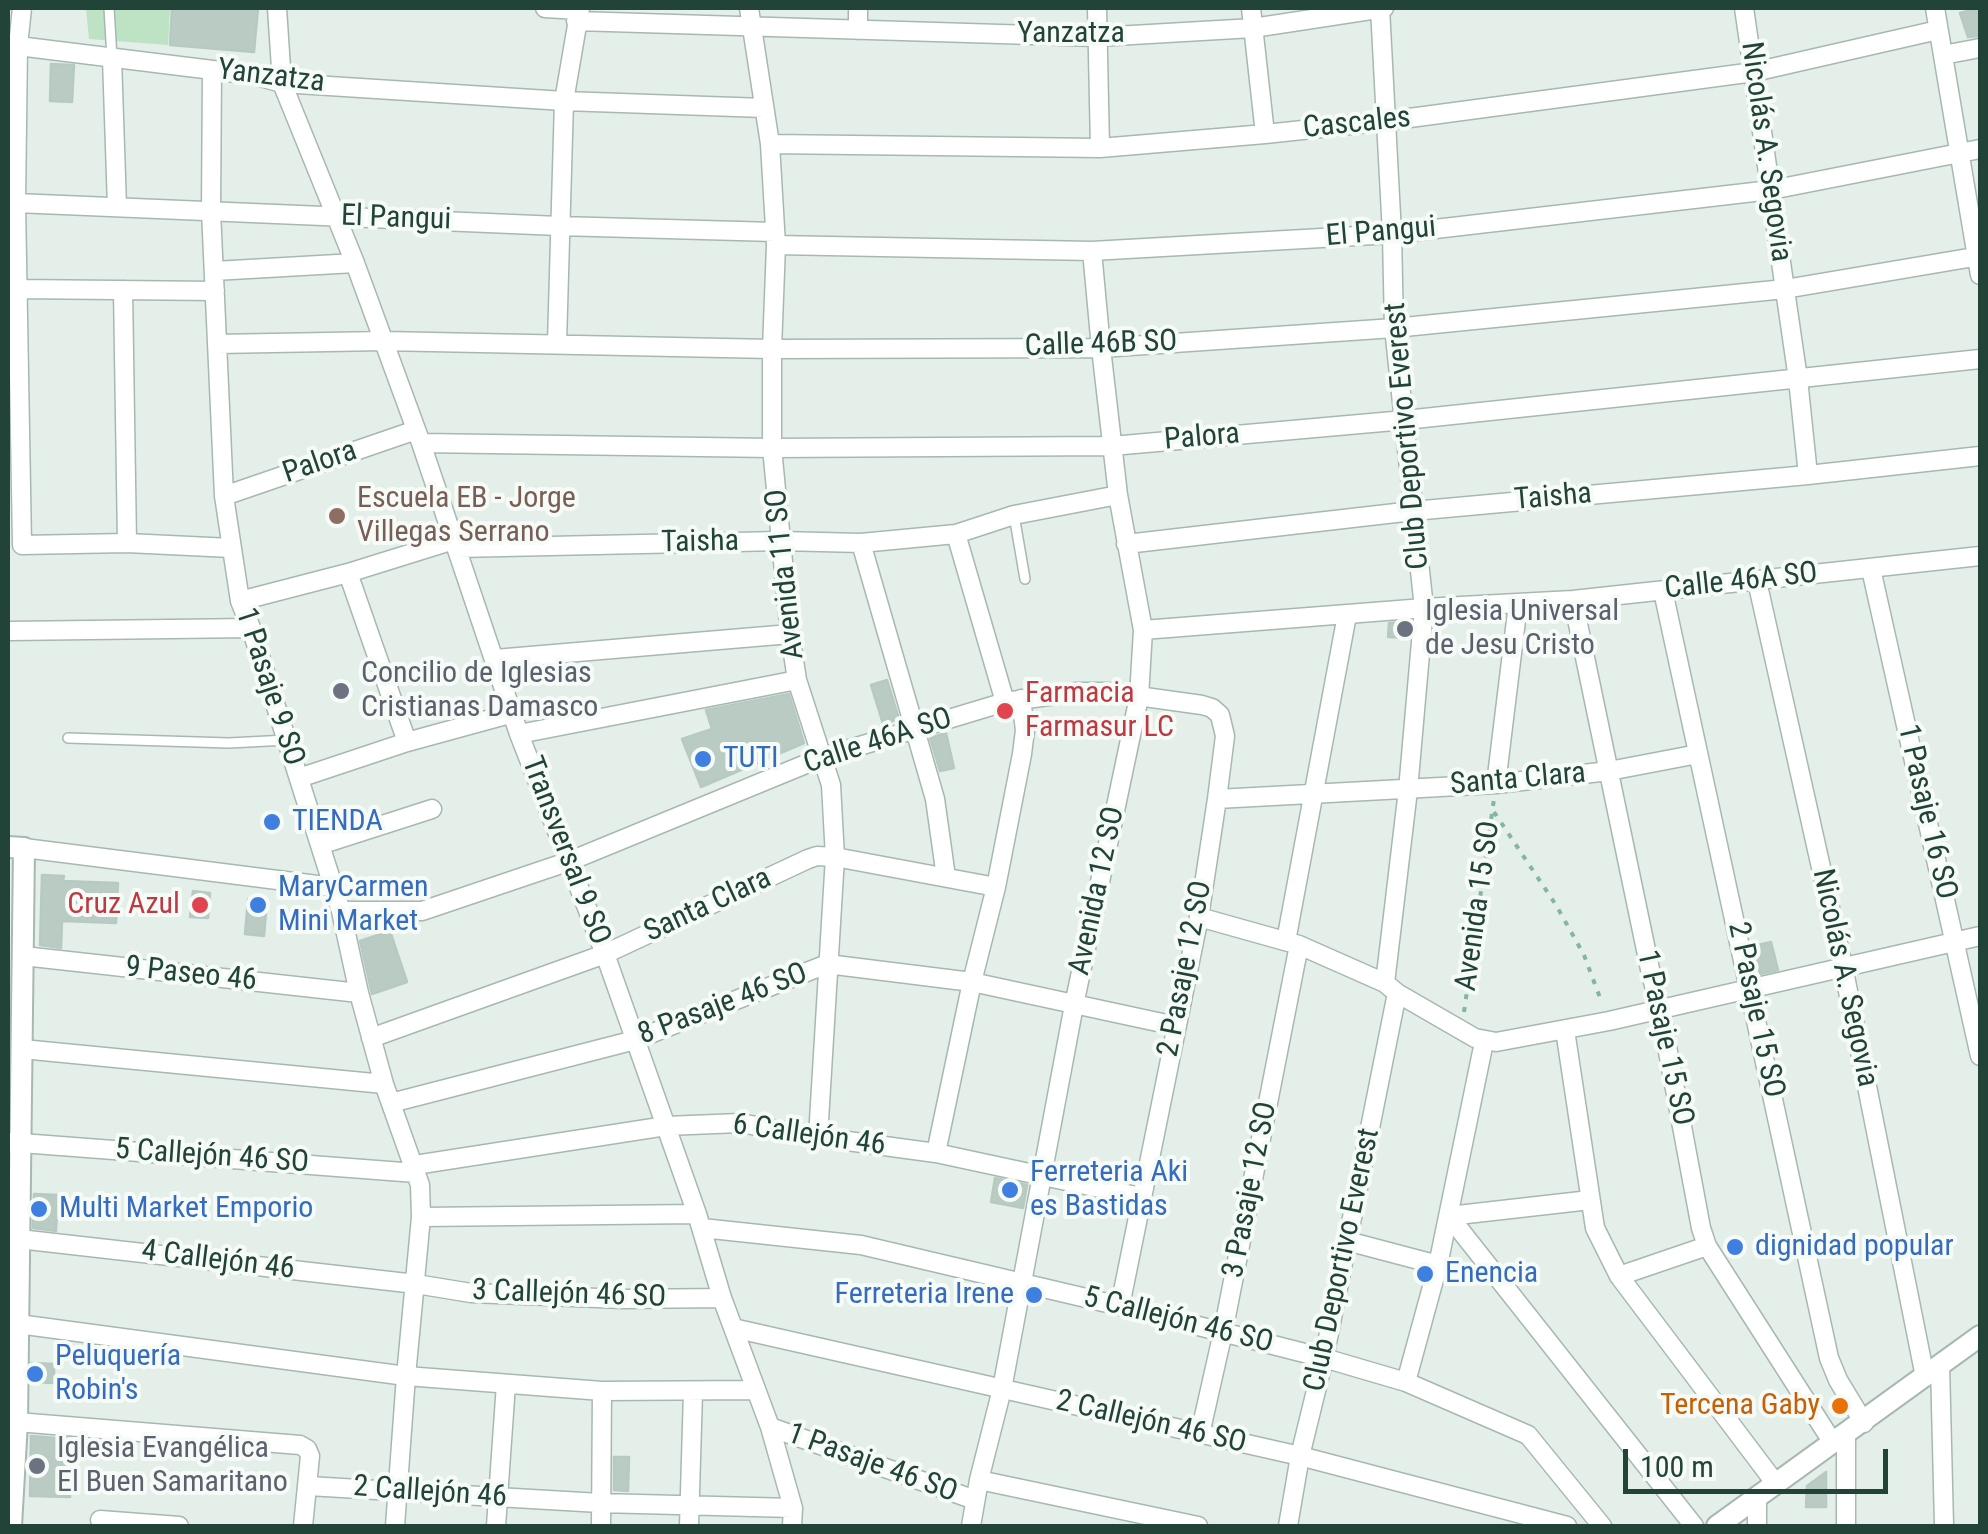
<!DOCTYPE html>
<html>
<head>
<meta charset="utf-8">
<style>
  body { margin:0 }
  #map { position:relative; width:1988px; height:1534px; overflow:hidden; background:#e5efea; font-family:"Roboto Condensed",sans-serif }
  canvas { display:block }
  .frame { position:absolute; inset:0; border:10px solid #224338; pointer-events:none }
  .scale { position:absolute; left:1623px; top:1449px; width:265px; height:45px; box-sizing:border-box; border:5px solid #224338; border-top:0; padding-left:12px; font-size:30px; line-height:35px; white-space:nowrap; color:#224338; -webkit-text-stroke:8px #f6fbf8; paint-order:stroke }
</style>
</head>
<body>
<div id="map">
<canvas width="1988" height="1534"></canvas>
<div class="frame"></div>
<div class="scale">100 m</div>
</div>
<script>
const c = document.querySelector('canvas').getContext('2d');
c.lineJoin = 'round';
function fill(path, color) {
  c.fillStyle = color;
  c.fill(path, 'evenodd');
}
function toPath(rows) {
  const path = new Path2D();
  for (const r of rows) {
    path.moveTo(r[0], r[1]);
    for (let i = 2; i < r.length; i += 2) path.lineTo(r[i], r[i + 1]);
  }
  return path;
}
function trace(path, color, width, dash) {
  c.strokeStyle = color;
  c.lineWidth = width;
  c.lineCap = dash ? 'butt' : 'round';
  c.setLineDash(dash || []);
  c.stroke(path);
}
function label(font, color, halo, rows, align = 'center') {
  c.font = font + ' "Roboto Condensed",sans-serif';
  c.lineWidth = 8;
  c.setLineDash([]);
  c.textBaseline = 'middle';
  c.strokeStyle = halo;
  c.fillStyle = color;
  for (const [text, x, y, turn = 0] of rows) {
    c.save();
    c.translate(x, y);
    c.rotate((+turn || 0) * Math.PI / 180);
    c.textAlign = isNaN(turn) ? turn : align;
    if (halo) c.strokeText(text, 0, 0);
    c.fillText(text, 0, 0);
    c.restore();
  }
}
fill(toPath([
  [86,8,170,8,168,45,89,39]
]), '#bde2c4');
const building = toPath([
  [172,8,258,8,254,52,170,45,172,8],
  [1980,8,1980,36,1968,37,1960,13,1980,8],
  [51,64,74,65,72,102,50,101,51,64],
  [1410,622,1409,638,1388,637,1389,623,1410,622],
  [887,680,899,719,883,724,871,685,887,680],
  [789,694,804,743,701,787,682,739,712,729,706,710,789,694],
  [946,733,954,768,940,771,930,738,946,733],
  [42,875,64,876,63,881,118,883,116,923,62,921,61,948,40,945,42,875],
  [193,891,210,893,208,918,190,917,193,891],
  [248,899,267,901,264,936,245,934,248,899],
  [390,931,407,982,372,994,360,941,390,931],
  [1771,942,1778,970,1760,974,1753,946,1771,942],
  [995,1178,1027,1185,1023,1208,991,1202,995,1178],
  [34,1194,58,1195,56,1231,33,1228,34,1194],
  [31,1363,54,1364,54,1383,31,1382,31,1363],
  [31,1436,71,1439,70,1497,30,1496,31,1436],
  [614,1457,629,1457,628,1491,614,1490,614,1457],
  [1826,1472,1826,1507,1806,1507,1807,1486,1826,1472]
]);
fill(building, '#bacbc3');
trace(building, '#b7cac1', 2.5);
const service = toPath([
  [109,8,112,58],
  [1014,515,1025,579],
  [68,738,229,743,287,740]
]);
const minor = toPath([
  [22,8,18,46,16,203,22,545,127,543,231,548],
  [277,8,282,83,355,263,421,443,519,734,605,954,697,1214,722,1298,770,1427,793,1508,792,1526],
  [545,8,579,10],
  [749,8,770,144,776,245,772,349,772,448,790,634,797,680,831,785,835,857,818,1137],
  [858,8,858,30],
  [1097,8,1100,148],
  [1251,8,1265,134],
  [1380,8,1392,234,1394,328,1424,608,1408,790,1385,983],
  [1744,8,1798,379,1808,475],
  [1935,8,1980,275],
  [576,21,1098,37,1253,28,1384,8],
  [8,50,18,46,253,75,282,83,564,101,764,108],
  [1943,55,1980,48],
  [112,58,117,207],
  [212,70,211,211,224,496,240,601,251,628,341,911,359,993,384,1084,420,1185,421,1217,406,1376,395,1526],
  [770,144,1100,148,1265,134,1387,121,1754,72,1938,30],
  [16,203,559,226,775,232],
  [776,245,1092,251,1392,234,1771,190,1980,149],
  [214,271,355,263],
  [17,289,215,291],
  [123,290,127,543],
  [557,343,564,101,580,8],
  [217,344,383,341,772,349,1101,348,1394,328,1785,289,1980,256],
  [421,443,772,448,1112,446,1405,420,1980,359],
  [224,496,416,430],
  [956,534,1005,702],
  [861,543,935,799,946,877],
  [1126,544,1413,511,1808,475,1980,456],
  [457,548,781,541,861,543,956,534,1014,515,1118,495],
  [1871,569,1980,1056],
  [348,573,407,742],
  [1757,581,1843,966,1925,1377],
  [1663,591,1829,1358,1838,1380,1864,1423],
  [1573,600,1651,974,1660,1009,1701,1228,1707,1246,1833,1443],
  [240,601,348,573,454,540],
  [1143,630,1424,608,1573,600,1980,556],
  [8,631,251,628],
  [495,659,790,634],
  [519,734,797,680],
  [299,778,407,742,513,713],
  [1496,784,1518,604],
  [1217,799,1496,784,1609,771,1698,754],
  [320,845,432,809],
  [24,848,333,887],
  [341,911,422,911,570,861,823,757,1005,702,1077,692,1109,692,1202,705,1212,708,1220,715,1225,736,1217,799,1199,917,1120,1306],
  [1199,917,1299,945,1385,983,1397,993,1475,1038,1496,1042,1609,1021,1980,936],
  [1286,941,1347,615],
  [23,956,359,993],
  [1565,1030,1595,1228,1619,1276,1776,1484],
  [371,1038,605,954,808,859,817,856,835,857,996,887],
  [22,1049,384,1084],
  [391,1103,635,1040,827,964,972,982,1176,1026],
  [8,1142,416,1173],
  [936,1153,972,982,996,887,1022,754,1025,730,1021,699],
  [415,1165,666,1126,740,1123,818,1137,936,1153,1141,1197],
  [1449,1216,1694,1526],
  [1449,1216,1590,1200],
  [421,1217,697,1214],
  [702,1228,861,1245,1120,1306,1324,1358,1406,1382,1528,1435,1602,1526],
  [19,1239,416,1284,471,1293,623,1299,722,1298],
  [1347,1241,1438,1265],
  [1619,1276,1707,1246],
  [18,1324,406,1376,602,1391,755,1390],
  [733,1328,1300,1456,1567,1526],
  [1940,1365,1944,1526],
  [1406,1382,1438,1265,1484,1042],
  [17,1422,300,1445,307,1449,310,1456,303,1526],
  [770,1427,975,1500],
  [1200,1434,1223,1332,1299,945],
  [1846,1435,1846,1526],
  [979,1480,1198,1526],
  [308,1486,600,1503,793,1508],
  [100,1520,179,1526],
  [496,1526,506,1384],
  [601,1526,602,1391],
  [689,1526,693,1392],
  [971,1526,979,1480,1002,1389,1074,1005,1139,697,1143,630,1118,495,1101,348,1092,251],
  [1288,1526,1300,1456,1324,1358,1397,993],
  [1757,1526,1757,1497]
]);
const tertiary = toPath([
  [8,847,24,848,17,1422,11,1526],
  [1717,1526,1980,1336]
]);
trace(service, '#a7b8b1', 12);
trace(minor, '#a7b8b1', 21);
trace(tertiary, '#a7b8b1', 24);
trace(toPath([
  [1494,812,1556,905,1584,955,1602,1003],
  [1464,1012,1494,799]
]), '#83b5a2', 4, [5, 8]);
trace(service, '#fff', 9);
trace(minor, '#fff', 18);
trace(tertiary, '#fff', 20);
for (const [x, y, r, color] of [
  [337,516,10,"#8d6e63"],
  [1405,629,10,"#6b7280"],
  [341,691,10,"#6b7280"],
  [1005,711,10,"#e0444e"],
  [703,759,10,"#3f7fe0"],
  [272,822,10,"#3f7fe0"],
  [200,905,10,"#e0444e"],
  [258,905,10,"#3f7fe0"],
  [1010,1190,10,"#3f7fe0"],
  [39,1209,10,"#3f7fe0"],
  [1735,1247,10,"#3f7fe0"],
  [1425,1274,10,"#3f7fe0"],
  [1034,1295,10,"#3f7fe0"],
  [35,1374,10,"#3f7fe0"],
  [1840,1406,10,"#e8710a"],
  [37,1466,10,"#6b7280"]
]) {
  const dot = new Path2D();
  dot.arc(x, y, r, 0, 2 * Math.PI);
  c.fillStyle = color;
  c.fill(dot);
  trace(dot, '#f6fbf8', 4);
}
label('30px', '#224338', '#f6fbf8', [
  ["Yanzatza",1071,34],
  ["Yanzatza",271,77,7],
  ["Cascales",1357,124,-6],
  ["Nicolás A. Segovia",1765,152,82],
  ["El Pangui",396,219,2],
  ["El Pangui",1381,233,-5],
  ["Calle 46B SO",1101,345,-2],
  ["Club Deportivo Everest",1408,436,-95],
  ["Palora",1202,438,-5],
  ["Palora",320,463,-19],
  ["Taisha",1553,498,-5],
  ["Taisha",700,543,-1],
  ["Avenida 11 SO",786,574,-96],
  ["Calle 46A SO",1741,582,-6],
  ["1 Pasaje 9 SO",269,687,72],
  ["Calle 46A SO",878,742,-18],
  ["Santa Clara",1518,780,-5],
  ["1 Pasaje 16 SO",1926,812,77],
  ["Transversal 9 SO",565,851,69],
  ["Avenida 12 SO",1098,891,-78],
  ["Santa Clara",708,906,-25],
  ["Avenida 15 SO",1479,906,-82],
  ["2 Pasaje 12 SO",1186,969,-79],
  ["9 Paseo 46",191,975,6],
  ["Nicolás A. Segovia",1844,978,78],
  ["8 Pasaje 46 SO",723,1005,-21],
  ["2 Pasaje 15 SO",1755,1010,78],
  ["1 Pasaje 15 SO",1664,1038,78],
  ["6 Callejón 46",809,1136,8],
  ["5 Callejón 46 SO",212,1157,4],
  ["3 Pasaje 12 SO",1251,1190,-79],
  ["Club Deportivo Everest",1343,1260,-78],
  ["4 Callejón 46",218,1261,7],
  ["3 Callejón 46 SO",569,1295,2],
  ["5 Callejón 46 SO",1178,1321,14],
  ["2 Callejón 46 SO",1151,1423,13],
  ["1 Pasaje 46 SO",872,1464,20],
  ["2 Callejón 46",430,1493,4]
]);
label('30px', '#785e54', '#f6fbf8', [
  ["Escuela EB - Jorge",357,499],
  ["Villegas Serrano",357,533]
], 'left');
label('30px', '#5b616d', '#f6fbf8', [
  ["Iglesia Universal",1425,612],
  ["de Jesu Cristo",1425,646],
  ["Concilio de Iglesias",361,674],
  ["Cristianas Damasco",361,708],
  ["Iglesia Evangélica",57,1449],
  ["El Buen Samaritano",57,1483]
], 'left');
label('30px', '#be3a42', '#f6fbf8', [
  ["Farmacia",1025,694],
  ["Farmasur LC",1025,728],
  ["Cruz Azul",180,905,"right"]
], 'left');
label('30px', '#366cbe', '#f6fbf8', [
  ["TUTI",723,759],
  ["TIENDA",292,822],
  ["MaryCarmen",278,888],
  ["Mini Market",278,922],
  ["Ferreteria Aki",1030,1173],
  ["es Bastidas",1030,1207],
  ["Multi Market Emporio",59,1209],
  ["dignidad popular",1755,1247],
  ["Enencia",1445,1274],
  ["Ferreteria Irene",1014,1295,"right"],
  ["Peluquería",55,1357],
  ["Robin's",55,1391]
], 'left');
label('30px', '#c56008', '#f6fbf8', [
  ["Tercena Gaby",1820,1406]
], 'right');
</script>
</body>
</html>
